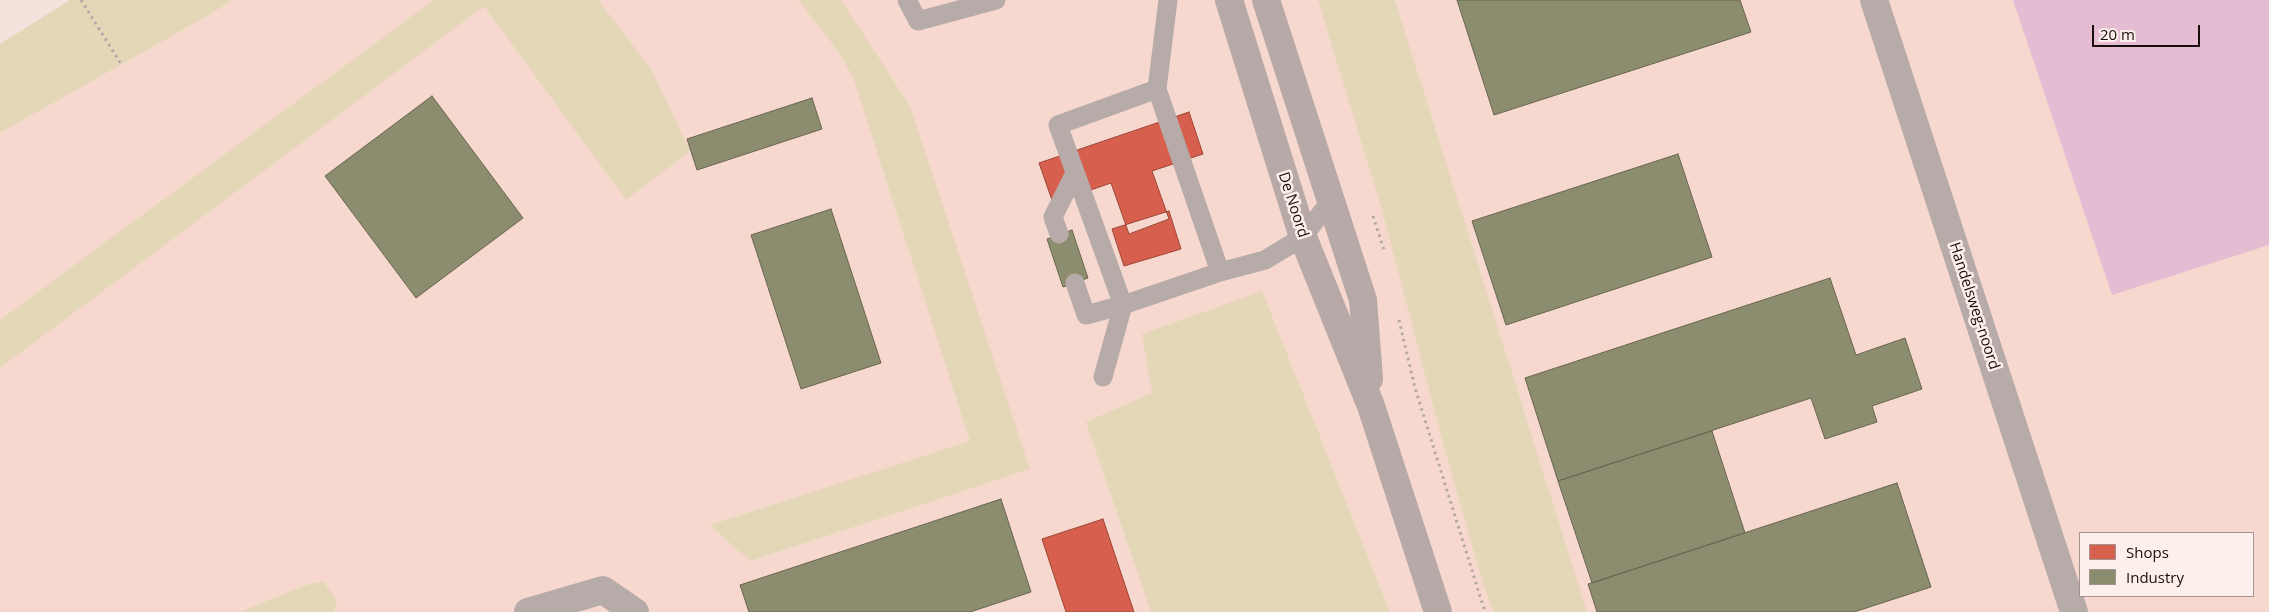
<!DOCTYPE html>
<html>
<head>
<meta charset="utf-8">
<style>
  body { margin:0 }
  #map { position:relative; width:2269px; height:612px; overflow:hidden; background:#f4e2dc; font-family:"Open Sans",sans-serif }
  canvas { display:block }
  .legend { position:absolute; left:2079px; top:532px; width:175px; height:65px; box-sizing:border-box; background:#fdefeb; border:1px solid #a29591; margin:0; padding:6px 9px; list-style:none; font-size:15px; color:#190e0b }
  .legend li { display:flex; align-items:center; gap:10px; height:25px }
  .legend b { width:25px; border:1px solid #a29591 }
  .scale { position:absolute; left:2092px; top:25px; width:108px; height:22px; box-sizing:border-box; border:2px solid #190e0b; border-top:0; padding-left:6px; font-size:15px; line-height:18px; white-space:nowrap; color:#190e0b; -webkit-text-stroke:4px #fdefeb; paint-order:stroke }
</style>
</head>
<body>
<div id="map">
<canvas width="2269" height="612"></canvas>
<ul class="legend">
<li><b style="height:14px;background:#d6604d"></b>Shops</li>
<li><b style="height:14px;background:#8c8c6e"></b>Industry</li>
</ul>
<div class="scale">20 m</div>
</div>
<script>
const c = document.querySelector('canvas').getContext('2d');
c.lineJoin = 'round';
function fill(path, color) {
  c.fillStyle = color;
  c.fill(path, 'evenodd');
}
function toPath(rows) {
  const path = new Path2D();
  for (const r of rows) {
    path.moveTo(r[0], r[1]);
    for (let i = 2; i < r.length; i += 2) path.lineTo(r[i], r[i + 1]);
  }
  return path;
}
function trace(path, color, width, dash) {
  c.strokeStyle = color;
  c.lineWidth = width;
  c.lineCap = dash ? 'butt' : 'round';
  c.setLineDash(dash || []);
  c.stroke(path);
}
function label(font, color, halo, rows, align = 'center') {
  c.font = font + ' "Open Sans",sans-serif';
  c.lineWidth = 5;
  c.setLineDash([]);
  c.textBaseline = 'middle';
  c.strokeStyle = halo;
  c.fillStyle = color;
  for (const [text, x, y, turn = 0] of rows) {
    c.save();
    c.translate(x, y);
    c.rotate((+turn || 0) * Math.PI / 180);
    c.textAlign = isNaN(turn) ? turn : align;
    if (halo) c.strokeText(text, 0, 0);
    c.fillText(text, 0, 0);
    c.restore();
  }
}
fill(toPath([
  [232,0,2269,0,2269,612,0,612,0,133,211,14],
  [2080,533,2253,533,2253,596,2080,596]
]), '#f7d8ce');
fill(toPath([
  [70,0,232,0,211,14,0,133,0,44],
  [434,0,598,0,651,69,690,151,626,200,484,6,0,368,0,320],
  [798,0,841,0,910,106,1030,469,750,561,710,525,970,441,853,77,838,51],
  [1318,0,1395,0,1587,612,1494,612,1483,584,1443,443,1382,210],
  [1262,291,1390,612,1151,612,1086,422,1152,393,1142,334],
  [323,581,337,601,334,612,240,612,303,586]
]), '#e4d7b8');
fill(toPath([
  [2013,0,2269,0,2269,245,2112,295]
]), '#e4bdd2');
const shops = toPath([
  [1189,112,1203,154,1152,171,1169,219,1129,234,1111,183,1053,203,1039,163,1189,112],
  [1169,211,1181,249,1124,266,1112,229,1169,211],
  [1103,519,1134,612,1066,612,1042,539,1103,519]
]);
fill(shops, '#d6604d');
trace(shops, '#9d4739', 1);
const industry = toPath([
  [1457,0,1740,0,1751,32,1494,115,1457,0],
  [432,96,523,218,416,298,325,176,432,96],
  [812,98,822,129,697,170,687,139,812,98],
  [1678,154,1712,257,1506,325,1472,221,1678,154],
  [831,209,881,363,801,389,751,235,831,209],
  [1072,230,1088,278,1063,287,1047,239,1072,230],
  [1830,278,1856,355,1905,338,1922,389,1872,406,1877,422,1825,439,1811,398,1558,481,1525,378,1830,278],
  [1712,431,1745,533,1592,583,1558,481,1712,431],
  [1897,483,1931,587,1854,612,1597,612,1588,584,1897,483],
  [1001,499,1031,592,970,612,749,612,740,585,1001,499]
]);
fill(industry, '#8c8c6e');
trace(industry, '#6a6650', 1);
trace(toPath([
  [81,0,121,64],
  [1373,216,1384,250],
  [1399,320,1415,388,1485,612]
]), '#b4a9a6', 3, [2.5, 4]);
trace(toPath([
  [907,0,918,21,996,0],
  [1168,0,1157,89,1220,272,1265,260,1303,237,1331,200],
  [1059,234,1053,217,1075,173],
  [1075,283,1086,315,1123,305,1058,125,1157,89],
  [1103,377,1123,305,1220,272]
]), '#b6aba9', 19);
trace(toPath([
  [1874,0,2074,612],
  [528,612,603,590,635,612]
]), '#b6aba9', 28);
trace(toPath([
  [1229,0,1303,237,1371,406,1438,612],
  [1266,0,1363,300,1369,379]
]), '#b7a9a8', 28);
label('15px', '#190e0b', '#fdefeb', [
  ["De Noord",1293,205,72],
  ["Handelsweg-noord",1974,306,72]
]);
</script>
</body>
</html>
